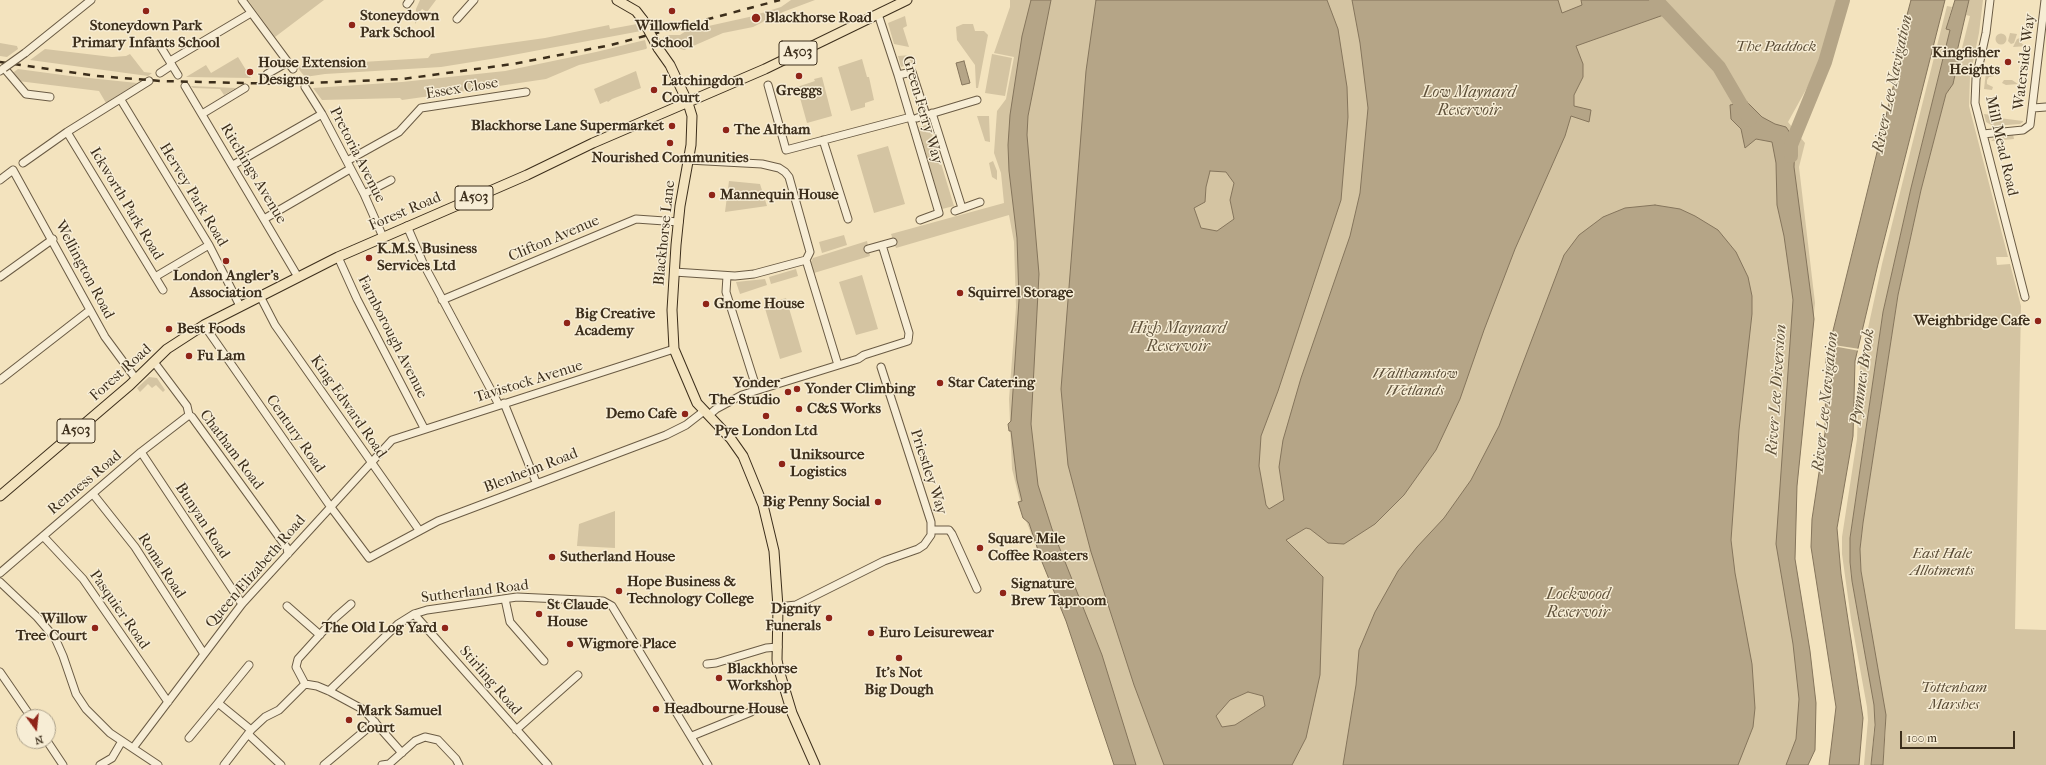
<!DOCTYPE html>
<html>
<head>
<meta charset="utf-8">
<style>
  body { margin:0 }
  #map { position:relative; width:2046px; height:765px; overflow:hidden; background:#f3e3be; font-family:"IM FELL French Canon",serif }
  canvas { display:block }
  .north { position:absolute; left:16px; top:709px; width:40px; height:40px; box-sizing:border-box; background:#f7edd5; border:1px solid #aca18b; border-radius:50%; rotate:165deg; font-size:11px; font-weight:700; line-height:16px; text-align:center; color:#3c2e1b }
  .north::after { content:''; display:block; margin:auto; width:14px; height:18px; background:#8f2418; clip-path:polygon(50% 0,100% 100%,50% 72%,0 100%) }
  .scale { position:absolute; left:1900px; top:731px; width:115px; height:18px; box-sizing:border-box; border:2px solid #3c2e1b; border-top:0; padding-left:5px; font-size:12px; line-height:14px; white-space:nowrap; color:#3c2e1b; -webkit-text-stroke:3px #f7edd5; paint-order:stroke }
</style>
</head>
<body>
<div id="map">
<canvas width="2046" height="765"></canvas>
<div class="north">N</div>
<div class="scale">100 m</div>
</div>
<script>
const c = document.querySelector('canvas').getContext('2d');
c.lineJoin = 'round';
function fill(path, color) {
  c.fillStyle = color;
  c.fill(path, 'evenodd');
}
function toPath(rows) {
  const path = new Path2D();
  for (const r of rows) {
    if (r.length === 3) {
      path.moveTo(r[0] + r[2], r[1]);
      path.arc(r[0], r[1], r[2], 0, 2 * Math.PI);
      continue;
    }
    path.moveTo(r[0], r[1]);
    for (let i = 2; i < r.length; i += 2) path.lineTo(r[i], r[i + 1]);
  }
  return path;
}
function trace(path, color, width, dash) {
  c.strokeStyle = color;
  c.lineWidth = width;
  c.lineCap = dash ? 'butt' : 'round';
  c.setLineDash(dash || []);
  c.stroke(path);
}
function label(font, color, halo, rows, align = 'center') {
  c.font = font + ' "IM FELL French Canon",serif';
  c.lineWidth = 3;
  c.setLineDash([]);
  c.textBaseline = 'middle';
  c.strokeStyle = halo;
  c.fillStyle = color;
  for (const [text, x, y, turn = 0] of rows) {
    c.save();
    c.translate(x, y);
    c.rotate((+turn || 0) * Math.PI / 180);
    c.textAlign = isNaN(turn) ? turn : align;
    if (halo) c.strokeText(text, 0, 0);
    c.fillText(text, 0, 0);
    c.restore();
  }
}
fill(toPath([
  [248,0,324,0,275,37],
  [420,0,436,0,427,12,422,9,419,13,421,15,415,24,416,9],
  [791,0,815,0,783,12,753,27,723,33,684,50,666,44,663,37,668,35,680,35,686,31,749,17,781,7],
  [1010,0,1836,0,1818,68,1788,122,1805,143,1799,167,1815,303,1797,486,1795,559,1810,651,1816,703,1815,750,1808,765,1115,765,1083,664,1023,513,1012,469,1009,399,1016,307,1014,242,1009,215,896,248,891,234,1004,203,1001,173,994,153,997,111,1006,99,1014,57,994,53,1010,7],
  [1969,0,1983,0,1979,33,1970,77,1969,106,2008,257,1996,257,1997,265,2010,264,2021,306,2015,629,2046,630,2046,765,1883,765,1886,726,1861,571,1860,549,1863,523,1898,295,1921,190,1946,94,1953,84,1970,16,1966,15],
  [1947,6,1952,7,1946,29,1950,30,1911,188,1883,312,1850,538,1850,562,1852,581,1873,694,1875,715,1871,765,1864,765,1868,720,1867,707,1851,619,1842,554,1842,537,1857,439,1860,365,1882,264],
  [905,16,907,26,903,28,909,47,894,44,888,23],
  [637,24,641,31,497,58,441,67,325,74,305,77,296,66,428,58,431,54,545,38,609,25,610,29],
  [963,24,973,24,975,31,984,31,988,35,978,88,976,88,975,65,957,40,956,27],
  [2010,33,2017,34,2014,43,2011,44,2008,41],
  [2001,39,5.5],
  [2020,38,2022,44,2027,46,2013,47,2017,39],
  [645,40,647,48,646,49,579,65,546,79,445,94,402,100,400,98,322,100,313,88,402,82,505,71,596,52],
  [0,43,17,46,18,49,7,57,0,56],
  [45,49,112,57,126,56,130,54,144,72,152,73,148,76,30,60],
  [992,54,1012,58,1005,96,985,93],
  [912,55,914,63,901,67,898,56],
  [238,57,251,78,186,77,206,65,211,73],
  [862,59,867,77,869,77,874,100,865,103,865,107,851,111,838,67],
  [18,69,70,76,137,83,106,103,99,91,18,81,11,74],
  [636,71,641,88,612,99,608,102,607,101,600,104,594,89],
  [1986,72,1994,73,1994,76,1989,77,1987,80,1987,84,1993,87,1992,90,1984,89],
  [822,77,832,116,807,123,797,87,815,81,814,79],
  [2004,80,2012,80,2018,84,2006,85,2002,83],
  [191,86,236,88,224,95,220,89,193,88],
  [1984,114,1999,116,1999,118,2023,121,2023,122,2020,124,1993,126,1986,122],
  [977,116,989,116,990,142,985,141],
  [929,124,954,206,942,209,918,127],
  [2013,134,2014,139,1991,141,1997,136],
  [888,146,905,204,874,213,857,155],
  [993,161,997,171,997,180,992,177,989,163],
  [729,181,760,184,767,206,725,212],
  [844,235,847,245,822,253,819,242],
  [867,241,870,256,814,273,811,262,813,258],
  [796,269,798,276,771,284,769,277],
  [862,275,878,329,856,335,839,282],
  [765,279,767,285,740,294,736,282],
  [786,298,802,352,780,359,764,305],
  [149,377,157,378,165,390,163,392,156,385,152,388,148,384,140,392,137,388],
  [615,511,615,548,577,546,579,524]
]), '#d4c4a2');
const water = toPath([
  [1031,0,1051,0,1028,116,1027,135,1039,274,1031,424,1038,485,1052,529,1102,655,1136,765,1114,765,1066,621,1042,562,1029,523,1023,518,1018,502,1022,501,1017,480,1011,431,1009,431,1008,424,1011,421,1019,300,1017,238,1009,171,1008,145,1010,115,1022,36,1031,0],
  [1096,0,1327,0,1338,29,1347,87,1348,117,1341,200,1278,391,1261,436,1259,466,1266,505,1269,509,1284,500,1279,467,1283,440,1301,378,1350,236,1360,193,1368,108,1360,43,1352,0,1558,0,1562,13,1582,5,1581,0,1662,0,1672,12,1576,46,1583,64,1583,77,1574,95,1574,106,1591,110,1589,122,1571,116,1565,136,1515,249,1484,330,1460,399,1436,450,1404,495,1375,524,1344,544,1328,543,1310,529,1306,528,1286,540,1323,577,1320,675,1306,738,1292,765,1164,765,1134,685,1091,552,1068,465,1061,389,1086,71,1096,0],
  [1210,171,1226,172,1234,183,1230,200,1234,219,1217,231,1201,228,1194,208,1205,202,1206,187,1210,171],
  [1248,692,1263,696,1265,706,1235,725,1222,727,1216,716,1230,700,1248,692],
  [1911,0,1945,0,1878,264,1855,361,1853,436,1837,528,1841,574,1863,718,1859,765,1829,765,1836,707,1811,547,1812,519,1825,433,1826,359,1903,47,1899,45,1911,0],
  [1955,0,1969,0,1956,56,1959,57,1953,84,1946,94,1921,190,1898,295,1863,523,1860,549,1861,571,1886,715,1883,765,1871,765,1875,725,1874,705,1852,581,1850,562,1850,538,1883,312,1911,188,1950,30,1946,29,1955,0],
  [964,61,970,83,962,85,956,63,964,61],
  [1747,102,1762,117,1775,124,1786,127,1795,140,1794,167,1814,319,1797,486,1795,559,1810,651,1816,703,1815,750,1808,765,1786,765,1796,739,1799,699,1793,644,1776,544,1793,300,1784,236,1777,205,1776,163,1772,142,1756,139,1745,148,1741,129,1731,119,1730,105,1747,102],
  [1655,205,1680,209,1695,216,1718,230,1736,252,1748,277,1752,296,1752,314,1739,430,1731,540,1735,573,1752,664,1755,708,1753,727,1738,765,1343,765,1356,685,1359,650,1375,612,1398,571,1417,547,1444,518,1471,480,1499,426,1564,255,1579,235,1603,217,1625,208,1655,205]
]);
fill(water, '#b5a587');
trace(water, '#85755c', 1);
fill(toPath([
  [1827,344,1860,349,1860,351,1827,345]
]), '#f3e3be');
trace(toPath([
  [1656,0,1719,67,1750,120],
  [1791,156,1791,145,1825,62,1843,0]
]), '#b5a587', 14);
const minor = toPath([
  [242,0,293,69],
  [1990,0,1986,33,1976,79,1975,103,2025,297],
  [407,4,410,0],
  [878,14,898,75,939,213,920,220],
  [457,19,474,0],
  [159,44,178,75],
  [25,53,91,0],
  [170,61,251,13],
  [0,71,4,68,26,94,50,97],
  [160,73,172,65],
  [267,74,288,62],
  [898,75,912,72,926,115],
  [768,85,786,150,911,117],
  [185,86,298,277],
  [305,87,322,114,364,194,383,237],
  [121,100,209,245,240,306],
  [2033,108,2046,107],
  [932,113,962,208],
  [202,114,245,88],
  [917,118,977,100],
  [67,132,163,290],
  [1983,134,2023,130,2030,125,2045,0],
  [823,140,848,219],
  [347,161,399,132,421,108,526,92],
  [23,163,67,132,149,81],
  [233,165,322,114],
  [0,180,13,170,105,337,136,379],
  [364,194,391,180],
  [955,211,980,202],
  [264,219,350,169],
  [407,226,423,263,499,405],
  [868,249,893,242],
  [338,257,357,299,424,428],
  [806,260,838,365],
  [674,272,735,276,754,274,806,260,810,252,789,177,785,172,779,168,762,164,688,160],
  [727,276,726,292,757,390],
  [0,277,53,239],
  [155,277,209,245],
  [260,296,275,325,419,530],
  [442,300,636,219,679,222],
  [204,325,330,506,369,558,438,521,666,435,686,425,704,411],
  [154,362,187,406,189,415,192,417,287,548,288,554],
  [0,380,90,310],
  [504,403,536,482],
  [709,415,716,409,742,395,858,359,864,355,908,341,909,333,882,245],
  [141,452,242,604],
  [93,494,135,547,204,654],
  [932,530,949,530,952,534,977,589],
  [43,536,83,579,168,702],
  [0,573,141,452,189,415],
  [0,582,37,617,55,638,63,656,76,694,86,709,110,733,158,765],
  [505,599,510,622,544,661],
  [287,606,320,635],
  [778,607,796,605,884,561,918,549,924,545,931,535,931,522,881,367],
  [414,614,548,765],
  [707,664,716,663,766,648,778,647],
  [0,672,31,717],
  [305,684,296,667,298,659,335,618,351,604],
  [329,691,398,624,414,614,427,610,517,597,603,601,612,606,708,765],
  [218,703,249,665],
  [516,730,578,675],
  [248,734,281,765],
  [692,736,751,712],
  [189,738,218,703,251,730],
  [47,741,63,765],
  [133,748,242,604,392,440,674,349],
  [100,765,112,758,122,741],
  [224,765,251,730,265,717,279,710,305,684,317,686,329,691,364,710,402,753],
  [324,765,375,722],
  [382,765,389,764,415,741,425,737,438,740,456,759,459,765]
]);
const major = toPath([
  [617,0,636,11,643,20],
  [658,48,670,65,688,103,692,116,691,145,680,206,676,245,672,310,674,349,697,403,731,439,743,456,763,505,774,551,778,607,777,660,779,670,792,713,815,765],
  [0,496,130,385,167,349,204,325,338,257,527,175,593,143,765,69,907,0]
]);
trace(minor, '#6a5b44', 9);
trace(major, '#3c2e1b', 11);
trace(minor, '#f7edd5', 7);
trace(major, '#f3e3be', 9);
trace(toPath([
  [0,62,97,76,161,81,286,84,403,79,513,64,611,45,780,0]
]), '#3c2e1b', 2.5, [7, 7]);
const minorBridge = toPath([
  [4,68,25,53]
]);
const majorBridge = toPath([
  [643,20,658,48]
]);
trace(minorBridge, '#6a5b44', 9, []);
trace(majorBridge, '#3c2e1b', 11, []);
trace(minorBridge, '#f7edd5', 7);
trace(majorBridge, '#f3e3be', 9);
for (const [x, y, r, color] of [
  [146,11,4,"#8f2418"],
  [672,11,4,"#8f2418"],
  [756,18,5,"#8f2418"],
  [352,25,4,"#8f2418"],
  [2008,62,4,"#8f2418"],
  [250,72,4,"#8f2418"],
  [799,76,4,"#8f2418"],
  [654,90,4,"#8f2418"],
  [672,126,4,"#8f2418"],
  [726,130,4,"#8f2418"],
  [670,143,4,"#8f2418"],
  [712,195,4,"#8f2418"],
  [369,258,4,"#8f2418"],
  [226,261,4,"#8f2418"],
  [960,293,4,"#8f2418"],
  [706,304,4,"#8f2418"],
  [2038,321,4,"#8f2418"],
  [567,323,4,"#8f2418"],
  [169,329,4,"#8f2418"],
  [189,356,4,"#8f2418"],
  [940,383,4,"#8f2418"],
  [797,389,4,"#8f2418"],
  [788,392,4,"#8f2418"],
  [799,409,4,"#8f2418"],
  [685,414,4,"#8f2418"],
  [766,416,4,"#8f2418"],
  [782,464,4,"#8f2418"],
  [878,502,4,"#8f2418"],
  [980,548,4,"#8f2418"],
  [552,557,4,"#8f2418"],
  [619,591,4,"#8f2418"],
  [1003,593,4,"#8f2418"],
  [539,614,4,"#8f2418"],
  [829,618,4,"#8f2418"],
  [95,628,4,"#8f2418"],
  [445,628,4,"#8f2418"],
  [871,633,4,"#8f2418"],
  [570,644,4,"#8f2418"],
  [899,658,4,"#8f2418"],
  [719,678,4,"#8f2418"],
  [656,709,4,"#8f2418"],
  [349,720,4,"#8f2418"]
]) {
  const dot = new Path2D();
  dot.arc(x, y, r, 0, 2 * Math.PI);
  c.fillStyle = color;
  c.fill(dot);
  trace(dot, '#f7edd5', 1.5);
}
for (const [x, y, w] of [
  [798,53,38],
  [474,198,38],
  [76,431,38]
]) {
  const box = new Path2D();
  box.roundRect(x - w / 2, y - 12, w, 24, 3);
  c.fillStyle = '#f7edd5';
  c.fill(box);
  trace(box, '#3c2e1b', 1);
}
label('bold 14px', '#3c2e1b', null, [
  ["A503",798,53],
  ["A503",474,198],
  ["A503",76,431]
]);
label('bold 15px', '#3c2e1b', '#f7edd5', [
  ["Stoneydown",360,16],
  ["Park School",360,33],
  ["Blackhorse Road",765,18],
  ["Stoneydown Park",146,26,"center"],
  ["Primary Infants School",146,43,"center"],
  ["Willowfield",672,26,"center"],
  ["School",672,43,"center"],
  ["Kingfisher",2000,53,"right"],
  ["Heights",2000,70,"right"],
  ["House Extension",258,63],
  ["Designs",258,80],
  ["Latchingdon",662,81],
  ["Court",662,98],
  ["Greggs",799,91,"center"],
  ["Blackhorse Lane Supermarket",664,126,"right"],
  ["The Altham",734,130],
  ["Nourished Communities",670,158,"center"],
  ["Mannequin House",720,195],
  ["K.M.S. Business",377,249],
  ["Services Ltd",377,266],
  ["London Angler's",226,276,"center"],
  ["Association",226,293,"center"],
  ["Squirrel Storage",968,293],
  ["Gnome House",714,304],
  ["Big Creative",575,314],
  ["Academy",575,331],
  ["Weighbridge Cafe",2030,321,"right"],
  ["Best Foods",177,329],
  ["Fu Lam",197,356],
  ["Yonder",780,383,"right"],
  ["The Studio",780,400,"right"],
  ["Star Catering",948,383],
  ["Yonder Climbing",805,389],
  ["C&S Works",807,409],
  ["Demo Cafe",677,414,"right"],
  ["Pye London Ltd",766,431,"center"],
  ["Uniksource",790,455],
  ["Logistics",790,472],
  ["Big Penny Social",870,502,"right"],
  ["Square Mile",988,539],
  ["Coffee Roasters",988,556],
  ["Sutherland House",560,557],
  ["Hope Business &",627,582],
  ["Technology College",627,599],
  ["Signature",1011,584],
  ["Brew Taproom",1011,601],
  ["St Claude",547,605],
  ["House",547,622],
  ["Dignity",821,609,"right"],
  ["Funerals",821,626,"right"],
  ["Willow",87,619,"right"],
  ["Tree Court",87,636,"right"],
  ["The Old Log Yard",437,628,"right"],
  ["Euro Leisurewear",879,633],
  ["Wigmore Place",578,644],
  ["Blackhorse",727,669],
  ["Workshop",727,686],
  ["It's Not",899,673,"center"],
  ["Big Dough",899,690,"center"],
  ["Headbourne House",664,709],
  ["Mark Samuel",357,711],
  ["Court",357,728]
], 'left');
label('italic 15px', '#5a4c36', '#f7edd5', [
  ["The Paddock",1776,47],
  ["Walthamstow",1415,374],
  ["Wetlands",1415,391],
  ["East Hale",1942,554],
  ["Allotments",1942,571],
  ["Tottenham",1954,688],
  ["Marshes",1954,705]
]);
label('15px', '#3c2e1b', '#f7edd5', [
  ["Waterside Way",2025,62,-83],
  ["Essex Close",462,89,-9],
  ["Green Ferry Way",922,110,74],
  ["Mill Mead Road",2001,146,77],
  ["Pretoria Avenue",357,155,63],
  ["Ritchings Avenue",253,174,59],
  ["Hervey Park Road",193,195,59],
  ["Ickworth Park Road",126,204,59],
  ["Forest Road",405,212,-23],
  ["Blackhorse Lane",665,233,-84],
  ["Clifton Avenue",554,239,-23],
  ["Wellington Road",84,270,62],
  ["Farnborough Avenue",392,337,63],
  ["Forest Road",121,373,-42],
  ["Tavistock Avenue",529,382,-17],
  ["King Edward Road",348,407,55],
  ["Century Road",295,434,55],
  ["Chatham Road",231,450,53],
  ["Blenheim Road",531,471,-21],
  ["Priestley Way",928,472,72],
  ["Renness Road",85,483,-40],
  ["Bunyan Road",202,521,57],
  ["Roma Road",161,566,57],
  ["Queen Elizabeth Road",256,572,-49],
  ["Sutherland Road",475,592,-7],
  ["Pasquier Road",119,610,55],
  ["Stirling Road",490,681,49]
]);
label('italic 16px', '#60523b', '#f7edd5', [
  ["River Lee Navigation",1893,84,-78],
  ["Low Maynard",1469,93],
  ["Reservoir",1469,111],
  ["High Maynard",1178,329],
  ["Reservoir",1178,347],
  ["Pymmes Brook",1863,377,-82],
  ["River Lee Diversion",1777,390,-86],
  ["River Lee Navigation",1826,402,-84],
  ["Lockwood",1578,595],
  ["Reservoir",1578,613]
]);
</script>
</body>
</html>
